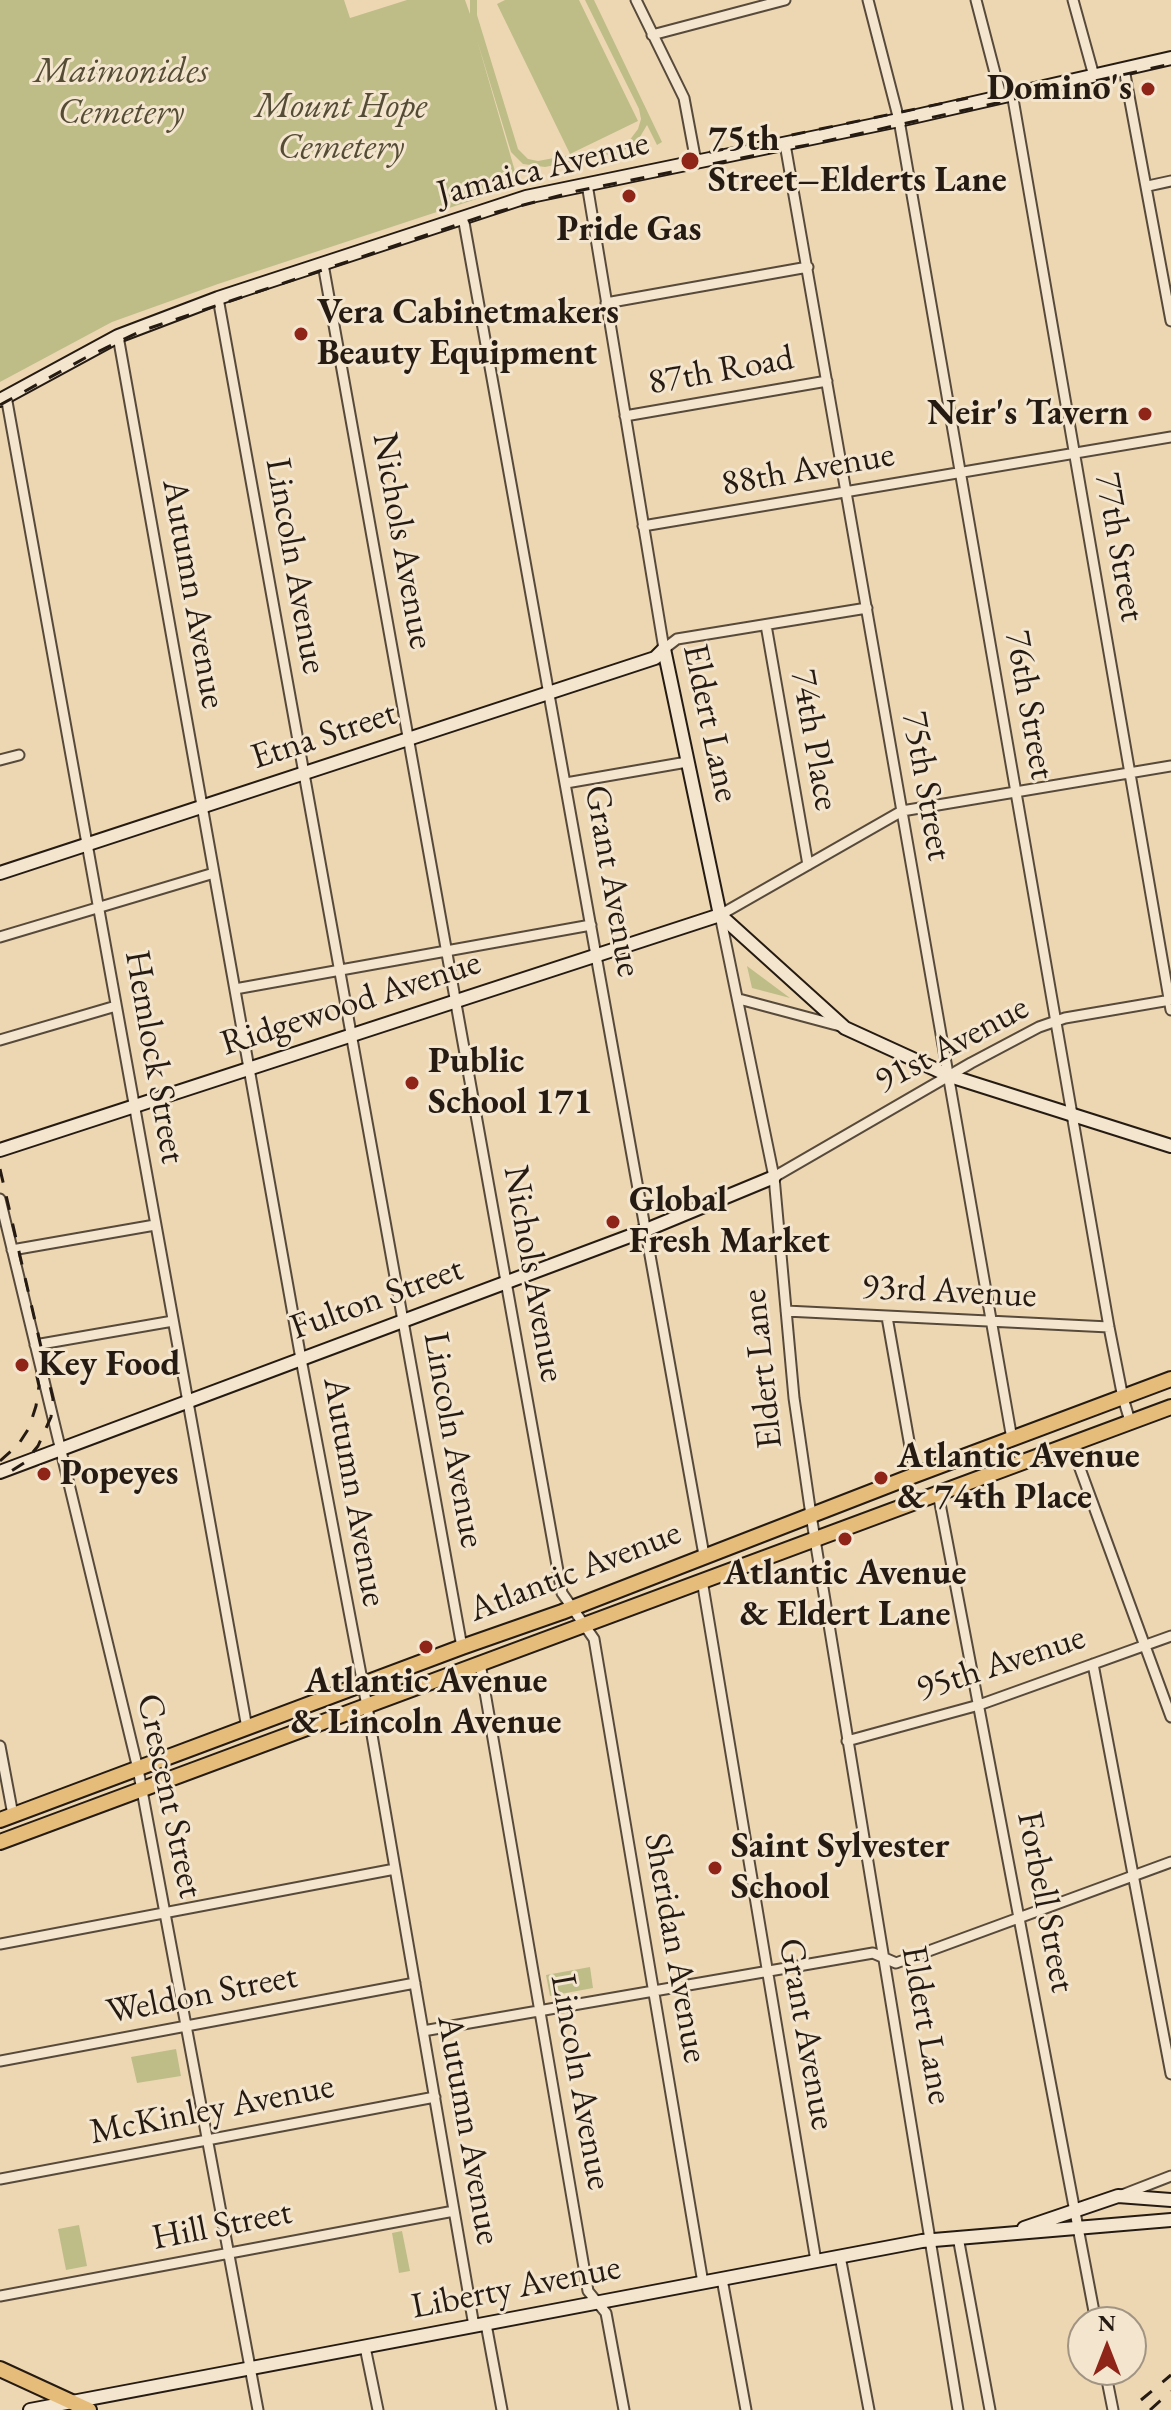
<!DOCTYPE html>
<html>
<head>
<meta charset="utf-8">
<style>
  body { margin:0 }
  #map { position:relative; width:1171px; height:2410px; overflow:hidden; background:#edd7b3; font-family:"EB Garamond",serif }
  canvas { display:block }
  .north { position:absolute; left:1067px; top:2306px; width:80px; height:80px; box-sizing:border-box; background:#f3e5ce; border:2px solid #a19483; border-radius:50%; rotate:0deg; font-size:22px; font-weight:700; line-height:32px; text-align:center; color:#261b12 }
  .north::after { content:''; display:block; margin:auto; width:28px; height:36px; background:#8f2418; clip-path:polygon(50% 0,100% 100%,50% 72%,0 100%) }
</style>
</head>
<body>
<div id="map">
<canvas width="1171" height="2410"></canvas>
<div class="north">N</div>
</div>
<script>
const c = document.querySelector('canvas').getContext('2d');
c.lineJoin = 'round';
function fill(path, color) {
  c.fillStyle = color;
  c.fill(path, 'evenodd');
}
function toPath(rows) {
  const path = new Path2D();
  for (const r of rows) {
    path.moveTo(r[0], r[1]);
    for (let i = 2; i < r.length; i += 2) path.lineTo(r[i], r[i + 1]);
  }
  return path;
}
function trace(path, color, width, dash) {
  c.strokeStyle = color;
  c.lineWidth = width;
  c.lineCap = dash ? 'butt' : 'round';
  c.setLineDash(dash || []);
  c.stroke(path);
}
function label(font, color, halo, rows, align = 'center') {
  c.font = font + ' "EB Garamond",serif';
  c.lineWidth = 6;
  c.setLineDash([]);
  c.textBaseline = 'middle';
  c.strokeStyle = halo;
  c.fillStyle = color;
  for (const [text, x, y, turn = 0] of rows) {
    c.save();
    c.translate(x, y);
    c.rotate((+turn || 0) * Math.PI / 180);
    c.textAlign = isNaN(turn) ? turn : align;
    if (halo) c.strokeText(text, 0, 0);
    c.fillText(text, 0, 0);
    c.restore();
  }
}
fill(toPath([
  [0,0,344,0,350,18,407,0,465,0,470,14,470,0,477,0,477,15,518,149,528,159,538,161,618,146,629,141,638,129,641,119,639,109,585,0,594,0,662,142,657,145,647,125,637,142,621,152,545,167,523,164,511,152,477,40,519,185,218,284,112,322,0,382],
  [505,0,579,0,638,121,570,154,497,4],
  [747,966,790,998,752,988],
  [590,1967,593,1988,550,1996,546,1975],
  [176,2049,181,2076,137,2083,131,2057],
  [79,2225,87,2266,66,2270,58,2229],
  [402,2231,410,2271,399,2273,392,2233]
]), '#bebd88');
const street = toPath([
  [636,0,684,98,696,162],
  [868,0,899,120,1109,1327,1123,1398,1130,1421],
  [976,0,1001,96],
  [1073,0,1094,76],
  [652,35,785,0],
  [1124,69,1171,321],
  [1012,93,1171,1010],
  [785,144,1012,1439],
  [587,184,664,649,677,639,867,608],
  [1148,186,1171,181],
  [463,217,704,1555],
  [323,264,562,1593,594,1639,703,2283],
  [218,298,462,1647],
  [606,303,808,267],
  [118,336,301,1359,367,1706,474,2326],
  [6,396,247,1728],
  [625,416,827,381],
  [643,526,1171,437],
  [766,625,808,865],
  [0,760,19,755],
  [566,783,687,762],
  [0,937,214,873],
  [235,989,591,925],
  [739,999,840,1026],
  [0,1040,116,1006],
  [774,1177,971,1063,1039,1027,1065,1018,1171,1000],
  [0,1199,138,1769,258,2410],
  [12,1250,155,1225],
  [786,1311,1109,1327],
  [887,1317,915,1475],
  [35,1345,173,1321],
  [1071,1444,1171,1717],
  [938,1493,1096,2322],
  [702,1580,816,2261],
  [480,1663,588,2291,606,2313,624,2410],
  [1093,1664,1171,2074],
  [847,1741,979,1705,1171,1636],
  [0,1746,13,1815],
  [0,1944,395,1869],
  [423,2031,873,1953,896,1963,1171,1862],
  [0,2061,415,1983],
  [0,2179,435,2097],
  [1122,2195,1171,2176],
  [958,2237,990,2410],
  [840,2256,869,2410],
  [722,2279,746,2410],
  [0,2296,454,2211],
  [486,2324,502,2410],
  [365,2347,378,2410],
  [1105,2370,1113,2410],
  [958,2410,811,1515,794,1398,774,1177,720,915,902,811,1171,766]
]);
const secondary = toPath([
  [0,400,118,336,218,298,526,197,899,120,1171,58],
  [664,649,720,915],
  [0,873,655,658,664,649],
  [720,915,845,1028,950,1076,1171,1146],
  [0,1150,720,915],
  [0,1472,646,1230,774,1177],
  [1024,2228,1118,2196,1171,2200],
  [30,2410,922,2241,1171,2220]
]);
const primary = toPath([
  [0,1820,462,1647,562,1612,915,1475,1171,1379],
  [0,1842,1171,1407],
  [0,2369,89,2410]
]);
trace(street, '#584a3a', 13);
trace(secondary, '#261b12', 16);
trace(primary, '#261b12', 18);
trace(street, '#f3e5ce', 9);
trace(secondary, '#f3e5ce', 12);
trace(primary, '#e6bc7a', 14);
trace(toPath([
  [682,158,968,98],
  [0,405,85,358,141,331,489,214,577,191,822,142,1171,64],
  [0,1169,53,1399,51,1417,38,1446,24,1463,0,1478],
  [0,1461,18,1445,29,1428,36,1406,39,1386,34,1363],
  [1141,2400,1171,2375],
  [1150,2410,1171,2391]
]), '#261b12', 3, [14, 14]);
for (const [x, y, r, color] of [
  [1148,89,8,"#8f2418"],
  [690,161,10,"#8f2418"],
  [629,196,8,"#8f2418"],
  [301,334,8,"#8f2418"],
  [1145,414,8,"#8f2418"],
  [412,1083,8,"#8f2418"],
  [613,1222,8,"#8f2418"],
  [22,1365,8,"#8f2418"],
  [44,1474,8,"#8f2418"],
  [881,1478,8,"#8f2418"],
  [845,1539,8,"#8f2418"],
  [426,1647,8,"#8f2418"],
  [715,1868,8,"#8f2418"]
]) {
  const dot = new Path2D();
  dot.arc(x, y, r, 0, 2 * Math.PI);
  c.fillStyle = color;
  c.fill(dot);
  trace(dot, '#f3e5ce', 3);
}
label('italic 36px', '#544c35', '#f3e5ce', [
  ["Maimonides",121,72],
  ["Cemetery",121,113],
  ["Mount Hope",341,107],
  ["Cemetery",341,148]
]);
label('bold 36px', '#261b12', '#f3e5ce', [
  ["Domino's",1132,89,"right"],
  ["75th",708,140],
  ["Street–Elderts Lane",708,181],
  ["Pride Gas",629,230,"center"],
  ["Vera Cabinetmakers",317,313],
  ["Beauty Equipment",317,354],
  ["Neir's Tavern",1129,414,"right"],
  ["Public",428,1062],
  ["School 171",428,1103],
  ["Global",629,1201],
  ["Fresh Market",629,1242],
  ["Key Food",38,1365],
  ["Atlantic Avenue",897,1457],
  ["& 74th Place",897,1498],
  ["Popeyes",60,1474],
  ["Atlantic Avenue",845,1574,"center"],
  ["& Eldert Lane",845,1615,"center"],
  ["Atlantic Avenue",426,1682,"center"],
  ["& Lincoln Avenue",426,1723,"center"],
  ["Saint Sylvester",731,1847],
  ["School",731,1888]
], 'left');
label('36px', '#261b12', '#f3e5ce', [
  ["Jamaica Avenue",543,169,-14],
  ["87th Road",721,371,-10],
  ["88th Avenue",808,470,-10],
  ["Nichols Avenue",402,541,80],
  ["77th Street",1119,547,80],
  ["Lincoln Avenue",295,566,80],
  ["Autumn Avenue",193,594,80],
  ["76th Street",1029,705,80],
  ["Eldert Lane",710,723,78],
  ["Etna Street",324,736,-18],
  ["74th Place",814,740,80],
  ["75th Street",926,786,80],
  ["Grant Avenue",612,881,80],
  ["Ridgewood Avenue",351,1004,-18],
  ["91st Avenue",952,1045,-28],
  ["Hemlock Street",154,1057,80],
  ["Nichols Avenue",533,1274,80],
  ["93rd Avenue",949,1292,3],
  ["Fulton Street",377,1299,-20],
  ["Eldert Lane",763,1369,-96],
  ["Lincoln Avenue",453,1440,80],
  ["Autumn Avenue",354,1492,80],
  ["Atlantic Avenue",575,1572,-21],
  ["95th Avenue",1001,1664,-18],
  ["Crescent Street",169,1796,78],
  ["Forbell Street",1045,1902,79],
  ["Sheridan Avenue",675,1948,80],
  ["Weldon Street",202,1995,-11],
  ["Eldert Lane",926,2025,80],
  ["Grant Avenue",806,2034,80],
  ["Lincoln Avenue",580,2082,80],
  ["McKinley Avenue",212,2110,-11],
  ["Autumn Avenue",468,2130,80],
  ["Hill Street",222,2226,-11],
  ["Liberty Avenue",516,2288,-11]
]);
</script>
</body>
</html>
